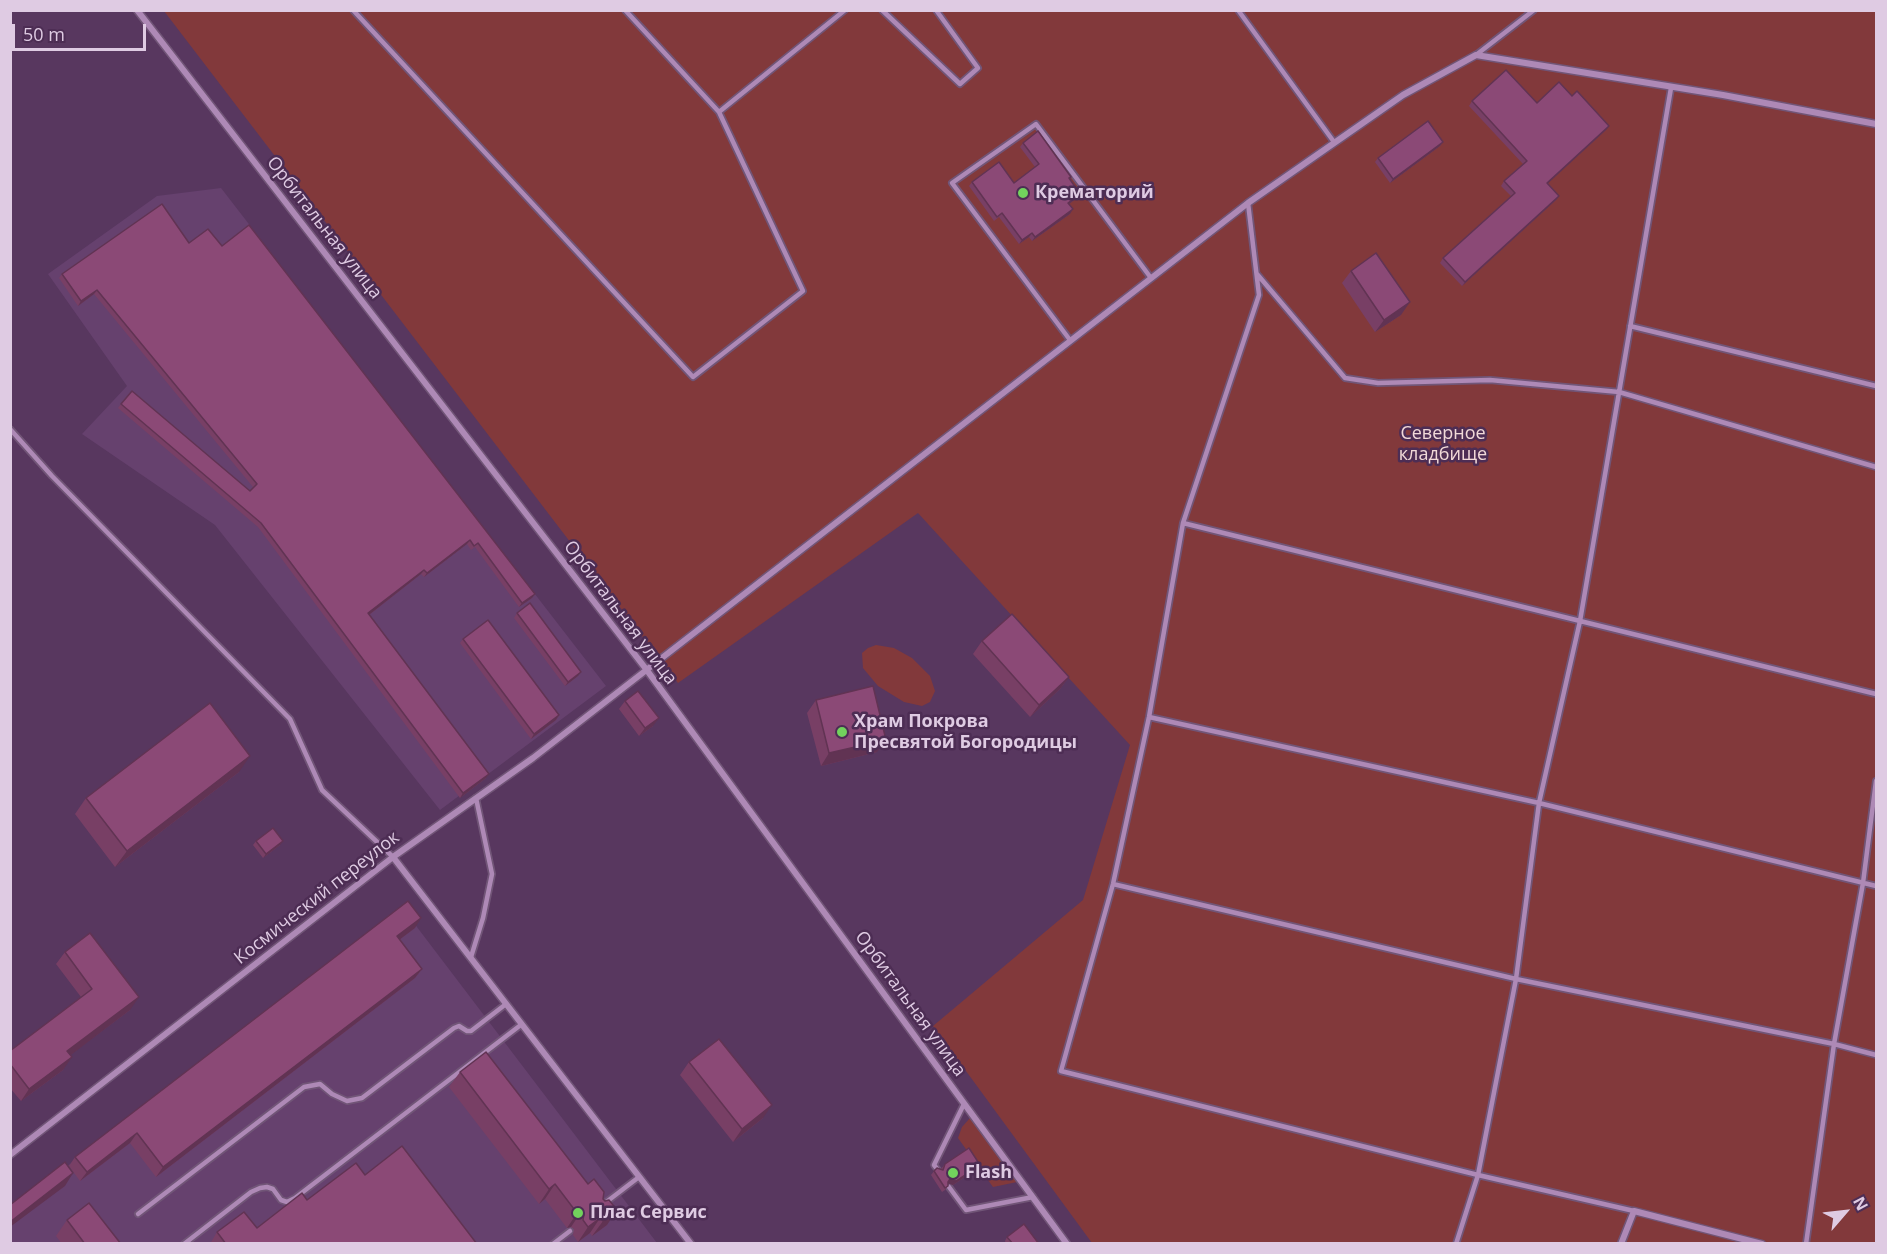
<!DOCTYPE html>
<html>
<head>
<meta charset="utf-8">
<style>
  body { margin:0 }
  #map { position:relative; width:1887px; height:1254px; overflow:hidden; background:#58375f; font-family:"Open Sans",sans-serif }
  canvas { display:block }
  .frame { position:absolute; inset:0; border:12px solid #dfcbe3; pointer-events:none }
  .north { position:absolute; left:1815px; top:1182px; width:60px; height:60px; -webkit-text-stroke:4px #4d2d54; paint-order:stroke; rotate:62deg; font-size:16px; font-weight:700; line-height:24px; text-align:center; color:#dfcbe3 }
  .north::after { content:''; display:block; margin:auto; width:21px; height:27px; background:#dfcbe3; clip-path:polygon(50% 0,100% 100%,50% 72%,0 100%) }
  .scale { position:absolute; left:12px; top:24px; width:134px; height:27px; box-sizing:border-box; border:3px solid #dfcbe3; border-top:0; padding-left:8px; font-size:18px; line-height:21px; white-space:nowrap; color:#dfcbe3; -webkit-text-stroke:4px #4d2d54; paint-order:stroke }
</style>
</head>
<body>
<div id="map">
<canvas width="1887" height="1254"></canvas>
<div class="frame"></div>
<div class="north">N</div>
<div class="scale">50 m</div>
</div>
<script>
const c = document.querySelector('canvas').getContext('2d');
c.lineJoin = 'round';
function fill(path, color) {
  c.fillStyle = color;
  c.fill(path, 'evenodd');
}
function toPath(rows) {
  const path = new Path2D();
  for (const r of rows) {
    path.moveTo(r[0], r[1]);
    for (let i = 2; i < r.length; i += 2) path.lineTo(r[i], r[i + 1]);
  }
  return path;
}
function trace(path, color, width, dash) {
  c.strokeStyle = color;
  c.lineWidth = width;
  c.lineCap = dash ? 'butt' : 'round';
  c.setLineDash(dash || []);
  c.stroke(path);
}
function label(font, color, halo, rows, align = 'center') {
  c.font = font + ' "Open Sans",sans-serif';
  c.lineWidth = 5;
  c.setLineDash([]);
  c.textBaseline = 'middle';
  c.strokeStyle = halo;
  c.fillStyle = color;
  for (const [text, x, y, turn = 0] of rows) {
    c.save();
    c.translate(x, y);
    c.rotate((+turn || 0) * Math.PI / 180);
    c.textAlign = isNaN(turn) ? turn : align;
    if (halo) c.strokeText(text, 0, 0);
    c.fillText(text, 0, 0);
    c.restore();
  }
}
fill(toPath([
  [221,188,606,686,440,810,215,525,82,434,127,386,48,274,157,196],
  [401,906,657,1243,11,1244,11,1210]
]), '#66416e');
fill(toPath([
  [164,11,1876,11,1876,1243,1092,1243,933,1026,1083,900,1130,745,918,513,678,683],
  [876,645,894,648,912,658,930,676,935,691,930,702,922,706,904,702,878,686,863,668,862,653,868,648],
  [970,1118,1017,1182,993,1187,958,1138,962,1127]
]), '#82393b');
const service = toPath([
  [353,10,693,377,803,291,719,112,625,10],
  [882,10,960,84,978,68,936,10],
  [1238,10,1334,142],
  [1476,55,1534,10],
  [719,112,845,10],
  [1248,203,1259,295,1183,523,1149,717,1113,884,1061,1071,1478,1175,1634,1211],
  [1257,274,1345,378,1378,383,1490,380,1619,392,1876,467],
  [1630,326,1876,386],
  [1070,340,952,183,1036,124,1151,278],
  [10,429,52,476,290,719,322,790,393,857],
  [1183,523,1876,694],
  [1149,717,1539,803,1876,886],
  [1113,884,1516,979,1834,1044,1876,1055],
  [471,957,483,918,492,874,476,798],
  [938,1170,934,1165,964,1104],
  [949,1187,966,1210,1033,1197],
  [605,1203,639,1177],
  [138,1214,304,1087,320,1084,332,1094,347,1101,362,1098,454,1028,459,1026,467,1031,471,1031,506,1004],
  [184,1244,251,1192,260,1188,267,1187,273,1189,281,1200,287,1202,295,1198,522,1024],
  [553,1244,570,1231],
  [1456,1244,1478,1175,1516,979,1539,803,1580,621,1671,88],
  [1806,1244,1834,1044,1863,883,1876,781]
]);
const minor = toPath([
  [137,10,646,669,1067,1244],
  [393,857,691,1244],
  [10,1155,393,857,533,758,1248,203,1403,95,1476,55,1723,95,1876,124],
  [1621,1244,1634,1211,1762,1244]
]);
trace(service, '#715577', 8);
trace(minor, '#715577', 9);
trace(service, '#ae89b6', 4.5);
trace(minor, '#ae89b6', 6);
fill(toPath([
  [1572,96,1606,130,1548,183,1559,196,1556,200,1462,286,1440,263,1443,258,1511,196,1501,186,1504,181,1523,164,1469,106,1472,101,1537,103],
  [1443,142,1440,146,1390,183,1375,162,1378,158],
  [1023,143,1071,177,1070,179,1077,198,1069,204,1070,214,1032,241,1029,237,1019,244,999,217,994,221,969,186,972,182,1014,183,1035,167,1020,147],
  [189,243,222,246,532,598,519,607,475,547,471,550,467,544,424,577,421,574,369,615,486,778,460,798,258,527,118,408,121,404,250,491,253,487,94,294,78,306,59,278,62,274],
  [1351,271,1401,315,1375,332,1342,283],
  [517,613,578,676,565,686,514,618],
  [463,639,559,715,556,720,531,739,460,643],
  [982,641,1069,677,1060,689,1030,717,973,654],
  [816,700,877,752,821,766,807,713],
  [625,701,653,726,639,736,619,709],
  [239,772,115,867,75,814,86,798],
  [256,841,280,845,263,858,253,845],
  [415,928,400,939,422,969,415,978,156,1177,130,1143,80,1181,69,1166,75,1157],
  [65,952,130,1010,70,1055,63,1070,21,1101,10,1088,10,1051,81,997,56,964],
  [689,1062,763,1118,733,1142,680,1075],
  [460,1072,588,1184,603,1199,607,1225,592,1236,590,1233,578,1242,573,1235,574,1229,571,1227,567,1228,545,1199,539,1204,449,1087],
  [945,1164,980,1165,977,1169,953,1185,948,1183,948,1186,945,1190,942,1192,931,1175,934,1171,941,1169],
  [365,1175,477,1244,210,1244,217,1232,257,1228,307,1200],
  [67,1220,121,1244,62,1244,56,1236],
  [1007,1237,1039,1244,1006,1244,1005,1241]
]), '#783f65');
fill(toPath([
  [1609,126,1606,130,1544,187,1547,183],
  [1443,142,1440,146,1390,183,1393,179],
  [1080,194,1077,198,1065,207,1068,203],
  [1559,196,1556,200,1462,286,1465,282],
  [1073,209,1070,214,1032,241,1035,237],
  [1032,233,1029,237,1019,244,1022,240],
  [97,290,94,294,78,306,81,301],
  [1410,302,1401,315,1375,332,1384,320],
  [470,540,467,544,424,577,427,573],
  [424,570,421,574,365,618,368,613],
  [535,594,532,598,519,607,522,603],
  [581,672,578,676,565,686,568,682],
  [1069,677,1060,689,1030,717,1039,705],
  [559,715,556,720,531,739,534,734],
  [659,718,653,726,639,736,645,728],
  [886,740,877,752,821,766,829,753],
  [250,756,239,772,115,867,127,851],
  [489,774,486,778,460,798,463,793],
  [283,841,280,845,263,858,266,854],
  [421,918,415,928,391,946,397,936],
  [422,969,415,978,156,1177,163,1167],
  [139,997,130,1010,59,1064,67,1051],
  [72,1057,63,1070,21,1101,29,1089],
  [772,1105,763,1118,733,1142,742,1129],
  [137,1133,130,1143,80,1181,87,1172],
  [980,1165,977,1169,953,1185,947,1183,950,1179],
  [73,1173,65,1186,10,1227,10,1222],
  [555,1184,545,1199,539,1204,549,1189],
  [617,1210,607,1225,592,1236,603,1221],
  [581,1212,571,1227,567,1228,577,1213],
  [600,1218,590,1233,578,1242,588,1227]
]), '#613353');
const building = toPath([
  [1506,70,1537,103,1559,82,1572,96,1577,91,1609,126,1547,183,1559,196,1465,282,1443,258,1515,193,1504,181,1527,161,1472,101,1506,70],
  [1428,121,1443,142,1393,179,1378,158,1428,121],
  [1038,131,1071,177,1069,178,1080,194,1068,203,1073,209,1035,237,1032,233,1022,240,1002,213,997,217,972,182,999,162,1014,183,1039,164,1023,143,1038,131],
  [162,204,189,243,208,229,222,246,249,225,535,594,522,603,478,543,474,546,470,540,427,573,424,570,368,613,489,774,463,793,261,523,121,404,132,391,250,491,257,484,97,290,81,301,62,274,162,204],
  [1376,253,1410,302,1384,320,1351,271,1376,253],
  [530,603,581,672,568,682,517,613,530,603],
  [1012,614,1069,677,1039,705,982,641,1012,614],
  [488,620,559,715,534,734,463,639,488,620],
  [873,686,886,740,829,753,816,700,873,686],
  [638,691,659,718,645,728,625,701,638,691],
  [210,703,250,756,127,851,86,798,210,703],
  [273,828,283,841,266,854,256,841,273,828],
  [408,901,421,918,397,936,422,969,163,1167,137,1133,87,1172,75,1157,408,901],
  [90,933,139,997,67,1051,72,1057,29,1089,10,1064,10,1051,92,989,65,952,90,933],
  [719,1039,772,1105,742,1129,689,1062,719,1039],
  [486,1052,588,1184,594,1179,604,1192,603,1199,605,1201,609,1200,617,1210,603,1221,600,1218,588,1227,583,1220,584,1214,581,1212,577,1213,555,1184,549,1189,460,1072,486,1052],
  [402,1146,477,1244,226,1244,217,1232,244,1212,257,1228,302,1193,307,1200,356,1163,365,1175,402,1146],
  [969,1148,980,1165,956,1181,950,1179,948,1182,948,1186,945,1188,934,1171,937,1168,943,1170,945,1164,969,1148],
  [65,1162,73,1173,10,1222,10,1205,65,1162],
  [89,1203,121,1244,85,1244,67,1220,89,1203],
  [1024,1224,1039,1244,1013,1244,1007,1237,1024,1224]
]);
fill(building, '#8b4976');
trace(building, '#613353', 1.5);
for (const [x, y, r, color] of [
  [1023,193,6,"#72d25d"],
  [842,732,6,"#72d25d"],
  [953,1173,6,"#72d25d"],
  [578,1213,6,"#72d25d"]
]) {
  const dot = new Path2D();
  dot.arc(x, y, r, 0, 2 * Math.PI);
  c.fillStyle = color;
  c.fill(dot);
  trace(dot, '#4d2d54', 2);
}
label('bold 18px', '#dfcbe3', '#4d2d54', [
  ["Крематорий",1035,193],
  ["Храм Покрова",854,722],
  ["Пресвятой Богородицы",854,743],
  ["Flash",965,1173],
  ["Плас Сервис",590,1213]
], 'left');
label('18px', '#dfcbe3', '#4d2d54', [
  ["Орбитальная улица",324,228,52],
  ["Орбитальная улица",620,613,53],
  ["Космический переулок",317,898,-38],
  ["Орбитальная улица",910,1004,54]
]);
label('18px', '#f1d9d8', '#4d2d54', [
  ["Северное",1443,434],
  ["кладбище",1443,455]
]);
</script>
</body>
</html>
